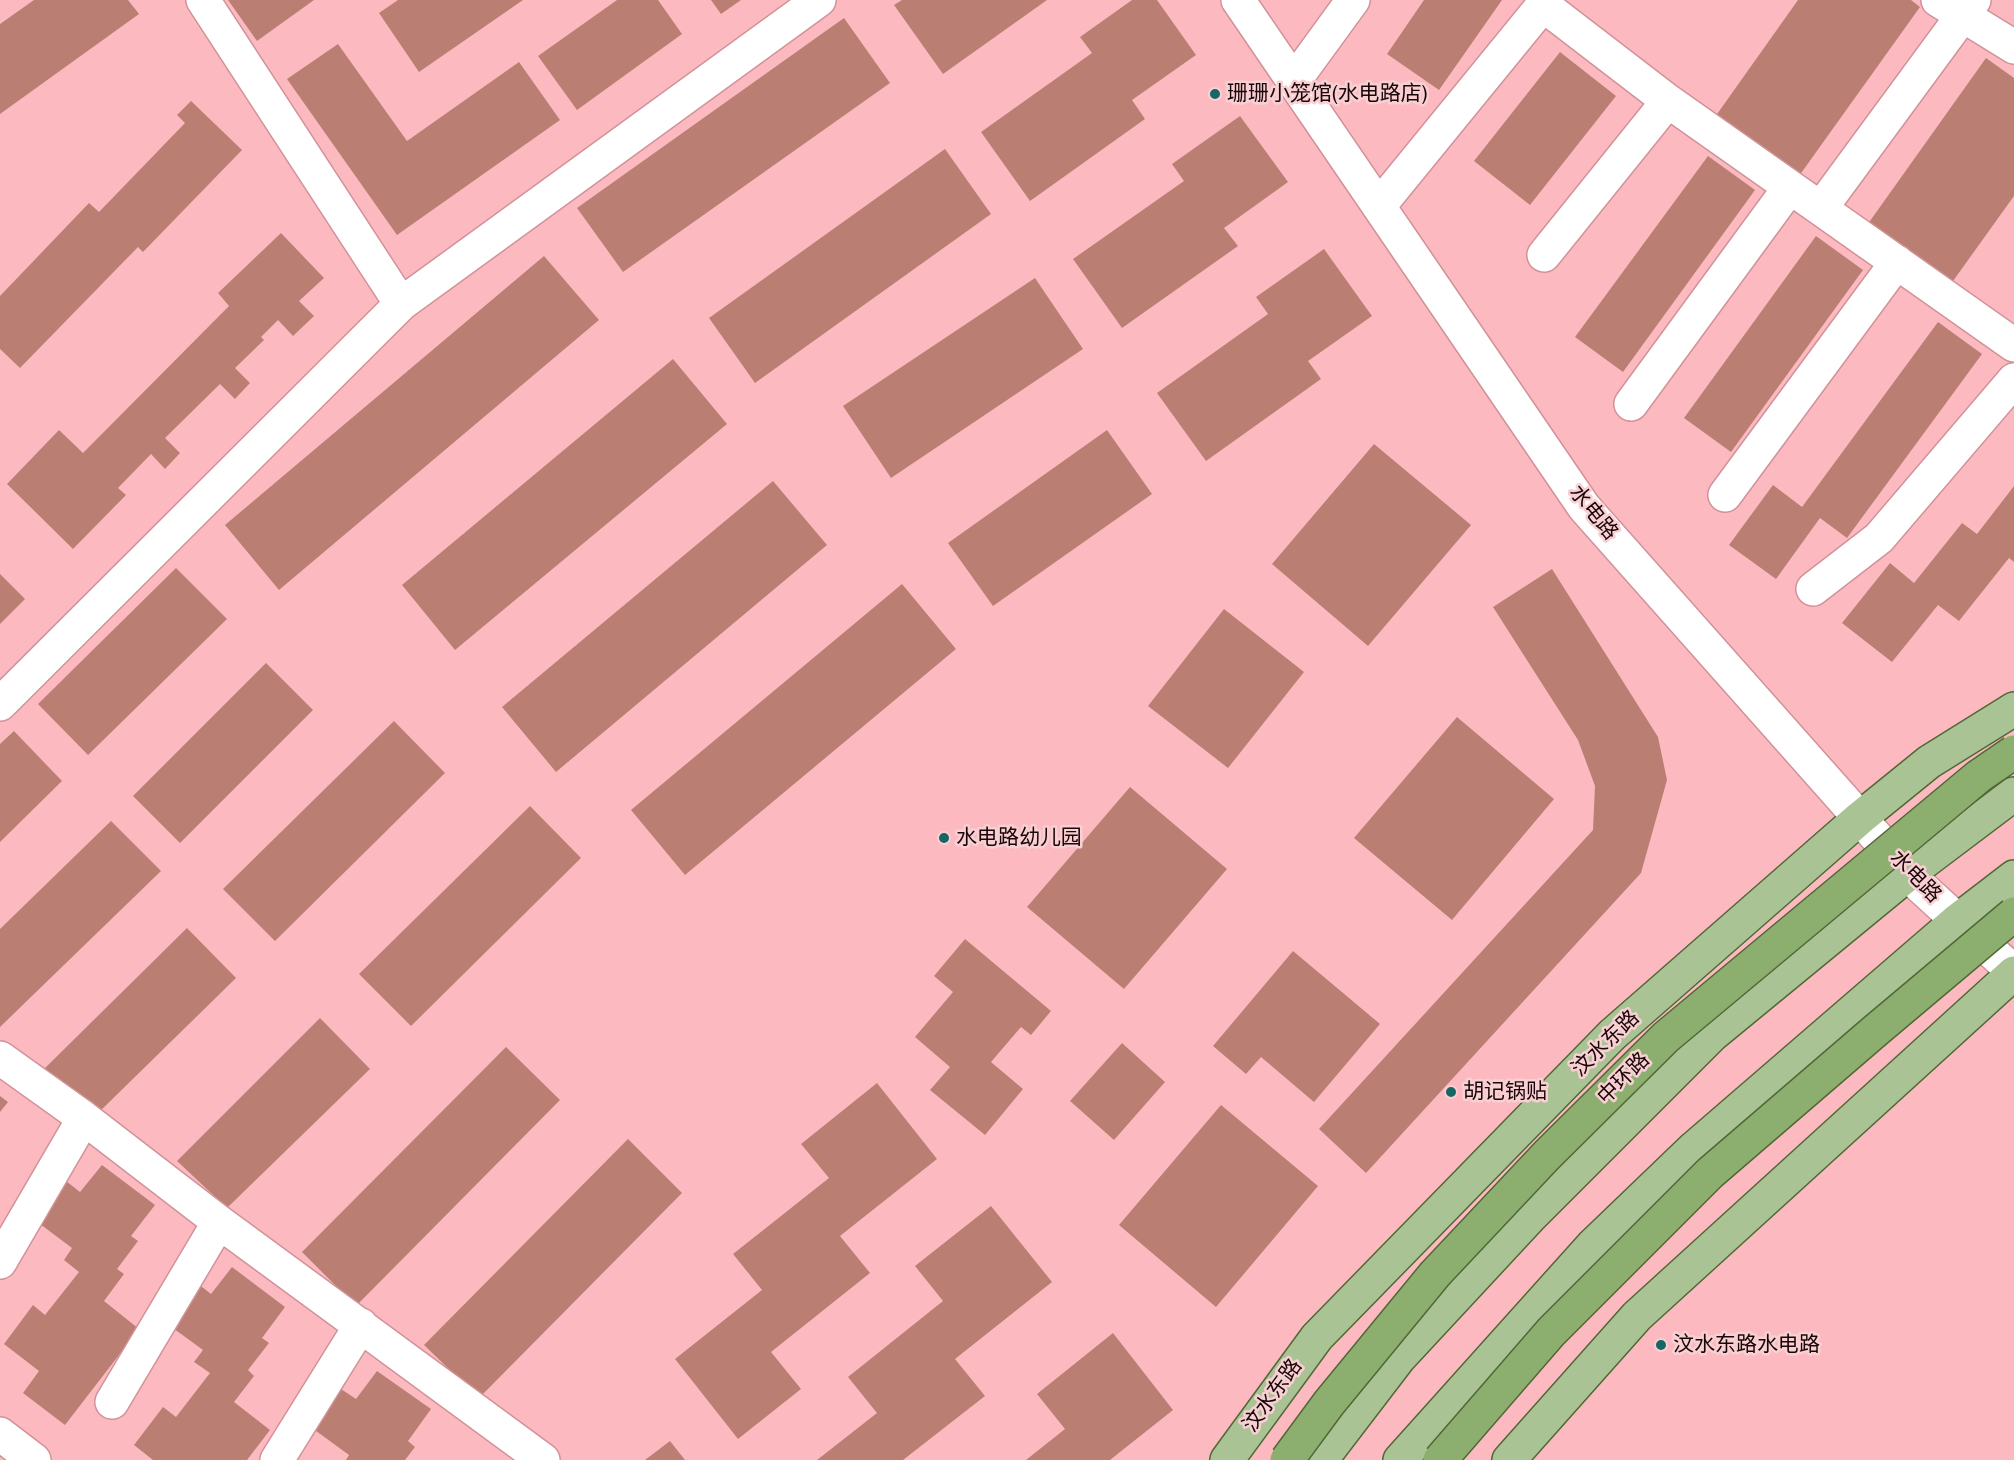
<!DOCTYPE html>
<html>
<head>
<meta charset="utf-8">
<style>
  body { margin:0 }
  canvas { display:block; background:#fcbac0 }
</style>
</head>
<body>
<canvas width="2014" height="1460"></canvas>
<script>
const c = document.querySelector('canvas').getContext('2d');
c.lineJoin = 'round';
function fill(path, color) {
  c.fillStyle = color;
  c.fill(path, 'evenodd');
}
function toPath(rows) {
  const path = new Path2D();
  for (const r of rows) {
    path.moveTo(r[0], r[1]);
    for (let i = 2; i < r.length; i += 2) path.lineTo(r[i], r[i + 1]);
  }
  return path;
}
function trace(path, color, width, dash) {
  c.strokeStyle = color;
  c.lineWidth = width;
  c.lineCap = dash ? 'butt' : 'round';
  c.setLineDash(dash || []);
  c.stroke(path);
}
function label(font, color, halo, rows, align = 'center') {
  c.font = font + ' "Archivo Narrow","Noto Sans SC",sans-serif';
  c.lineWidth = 5;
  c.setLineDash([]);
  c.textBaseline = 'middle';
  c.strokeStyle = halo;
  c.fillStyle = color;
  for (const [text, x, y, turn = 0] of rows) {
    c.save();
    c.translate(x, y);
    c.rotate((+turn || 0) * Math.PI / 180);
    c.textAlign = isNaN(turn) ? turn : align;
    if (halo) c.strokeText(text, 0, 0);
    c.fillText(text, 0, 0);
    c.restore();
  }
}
fill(toPath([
  [34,0,128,0,139,14,0,114,0,24],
  [228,0,314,0,257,41],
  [398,0,523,0,419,72,379,13],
  [617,0,658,0,682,34,577,110,538,56],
  [711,0,741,0,721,14],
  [902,0,1047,0,943,74,894,5],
  [1132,0,1157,0,1196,55,1132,100,1145,119,1030,201,981,132,1092,53,1080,37],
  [1424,0,1502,0,1439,90,1387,54],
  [1798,0,1911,0,1920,7,1799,176,1715,117],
  [844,18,890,83,623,272,577,208],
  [338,44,407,141,519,62,560,120,397,235,287,79],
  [1560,52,1616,96,1530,205,1474,161],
  [1986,58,2014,78,2014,196,1948,288,1865,228],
  [191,101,242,150,143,252,138,247,20,368,0,349,0,296,89,203,99,212,185,123,177,115],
  [1240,116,1288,182,1224,228,1238,246,1122,328,1073,259,1184,181,1172,164],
  [945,149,991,214,755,383,709,318],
  [1708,156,1755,190,1623,372,1575,337],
  [281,233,324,278,299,301,314,316,293,336,278,320,261,337,264,340,235,368,250,383,235,399,220,384,165,438,180,453,165,469,151,454,118,488,126,495,73,549,7,484,59,430,83,453,229,306,218,293],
  [1816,236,1863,270,1731,452,1684,418],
  [1324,249,1372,316,1308,361,1321,379,1206,461,1157,393,1268,314,1256,297],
  [544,256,599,320,279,590,225,525],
  [1035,278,1083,349,891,478,843,406],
  [1938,322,1982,354,1847,538,1820,518,1776,579,1729,545,1773,485,1802,507],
  [673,359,727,424,455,650,402,585],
  [1107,430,1152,494,993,606,948,543],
  [1374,444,1471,525,1368,646,1272,564],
  [773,481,827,545,556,772,502,707],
  [2014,486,2014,562,2009,558,1959,621,1938,605,1892,662,1842,623,1890,563,1914,583,1962,523,1977,534],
  [176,568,227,619,88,755,38,704],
  [1552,569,1658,737,1667,780,1641,873,1366,1173,1319,1129,1593,830,1595,786,1578,740,1493,607],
  [0,574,25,599,0,624],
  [902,584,956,649,685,875,631,810],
  [1224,609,1304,672,1228,768,1148,706],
  [266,663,313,710,180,843,133,796],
  [1457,717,1554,799,1452,920,1354,838],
  [394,721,445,773,275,941,223,889],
  [14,731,62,781,0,842,0,744],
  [1130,787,1227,869,1124,989,1027,907],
  [530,806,581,858,411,1026,359,974],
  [111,821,161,871,0,1027,0,929],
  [187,928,236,978,93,1118,43,1070],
  [965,939,1051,1011,1031,1035,1021,1027,991,1062,1023,1089,985,1135,930,1090,950,1067,915,1037,953,992,934,976],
  [1293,951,1380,1024,1314,1102,1261,1057,1246,1074,1213,1046],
  [320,1018,370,1069,227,1208,177,1161],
  [1122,1043,1165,1082,1114,1140,1070,1101],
  [506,1047,560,1100,356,1306,302,1252],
  [877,1083,937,1159,840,1236,870,1273,771,1352,801,1389,738,1439,675,1359,762,1290,733,1254,829,1178,801,1144],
  [0,1096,8,1102,0,1112],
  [1221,1105,1318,1186,1216,1307,1119,1225],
  [628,1139,682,1193,479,1398,424,1345],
  [102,1165,155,1205,131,1236,138,1241,117,1269,124,1274,104,1301,139,1329,65,1425,23,1393,39,1371,4,1344,33,1305,45,1315,79,1272,64,1260,72,1248,36,1221,66,1181,80,1192],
  [991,1206,1052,1282,955,1359,985,1396,903,1460,817,1460,877,1413,848,1377,943,1301,915,1266],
  [232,1267,285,1307,262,1338,269,1343,248,1370,254,1376,234,1402,270,1430,247,1460,153,1460,134,1445,163,1407,176,1417,210,1373,194,1362,203,1350,166,1323,197,1283,211,1294],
  [1113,1333,1173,1410,1110,1460,1026,1460,1065,1429,1037,1394],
  [377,1371,431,1409,408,1441,415,1447,405,1460,346,1460,349,1455,312,1428,341,1389,356,1399],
  [670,1441,685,1460,645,1460]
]), '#ba7f72');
const minor = toPath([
  [203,0,401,304],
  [1938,0,2014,47],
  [1294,81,1353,0],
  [1379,206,1543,5,1668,101],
  [1821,208,1974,0],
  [1544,255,1668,101,2014,345],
  [1631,404,1790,187],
  [1725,495,1897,262],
  [1813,589,1879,538,2014,380],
  [0,704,401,304,819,0],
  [0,1058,84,1118,219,1222,543,1460],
  [0,1262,84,1118],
  [112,1402,219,1222],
  [0,1434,34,1460],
  [277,1460,361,1325]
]);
const secondary = toPath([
  [1238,0,1584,507,1920,886,2014,972]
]);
const primary = toPath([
  [1227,1460,1317,1337,1612,1035,1860,818,1929,762,2014,709],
  [1321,1460,1399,1358,1531,1216,1712,1035,1908,874,2014,794],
  [1400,1460,1592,1246,1694,1148,1958,920,2014,877],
  [1509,1460,1637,1316,2014,973]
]);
trace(minor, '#d19298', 36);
trace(secondary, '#d19298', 36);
trace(primary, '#516735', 36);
trace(minor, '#fff', 33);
trace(secondary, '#fff', 33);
trace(primary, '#a9c394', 33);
const trunkBridge = toPath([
  [1287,1460,1329,1403,1435,1274,1547,1155,1666,1037,1979,776,2014,752],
  [1440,1460,1551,1332,1710,1173,1875,1031,2014,914]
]);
trace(trunkBridge, '#516735', 36, []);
trace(trunkBridge, '#8caf70', 33);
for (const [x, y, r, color] of [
  [1215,94,6,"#176664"],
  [944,838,6,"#176664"],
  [1451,1092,6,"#176664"],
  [1661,1345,6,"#176664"]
]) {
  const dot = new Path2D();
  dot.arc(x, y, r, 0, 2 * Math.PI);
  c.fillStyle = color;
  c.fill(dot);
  trace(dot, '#f8d0d3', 2);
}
label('21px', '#1a0608', '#f8d0d3', [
  ["珊珊小笼馆(水电路店)",1227,94],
  ["水电路幼儿园",956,838],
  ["胡记锅贴",1463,1092],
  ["汶水东路水电路",1673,1345]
], 'left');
label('21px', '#1a0608', '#f8d0d3', [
  ["水电路",1593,513,51],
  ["水电路",1915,877,46],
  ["汶水东路",1606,1044,-44],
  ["中环路",1624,1079,-45],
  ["汶水东路",1273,1396,-54]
]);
</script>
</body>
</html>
